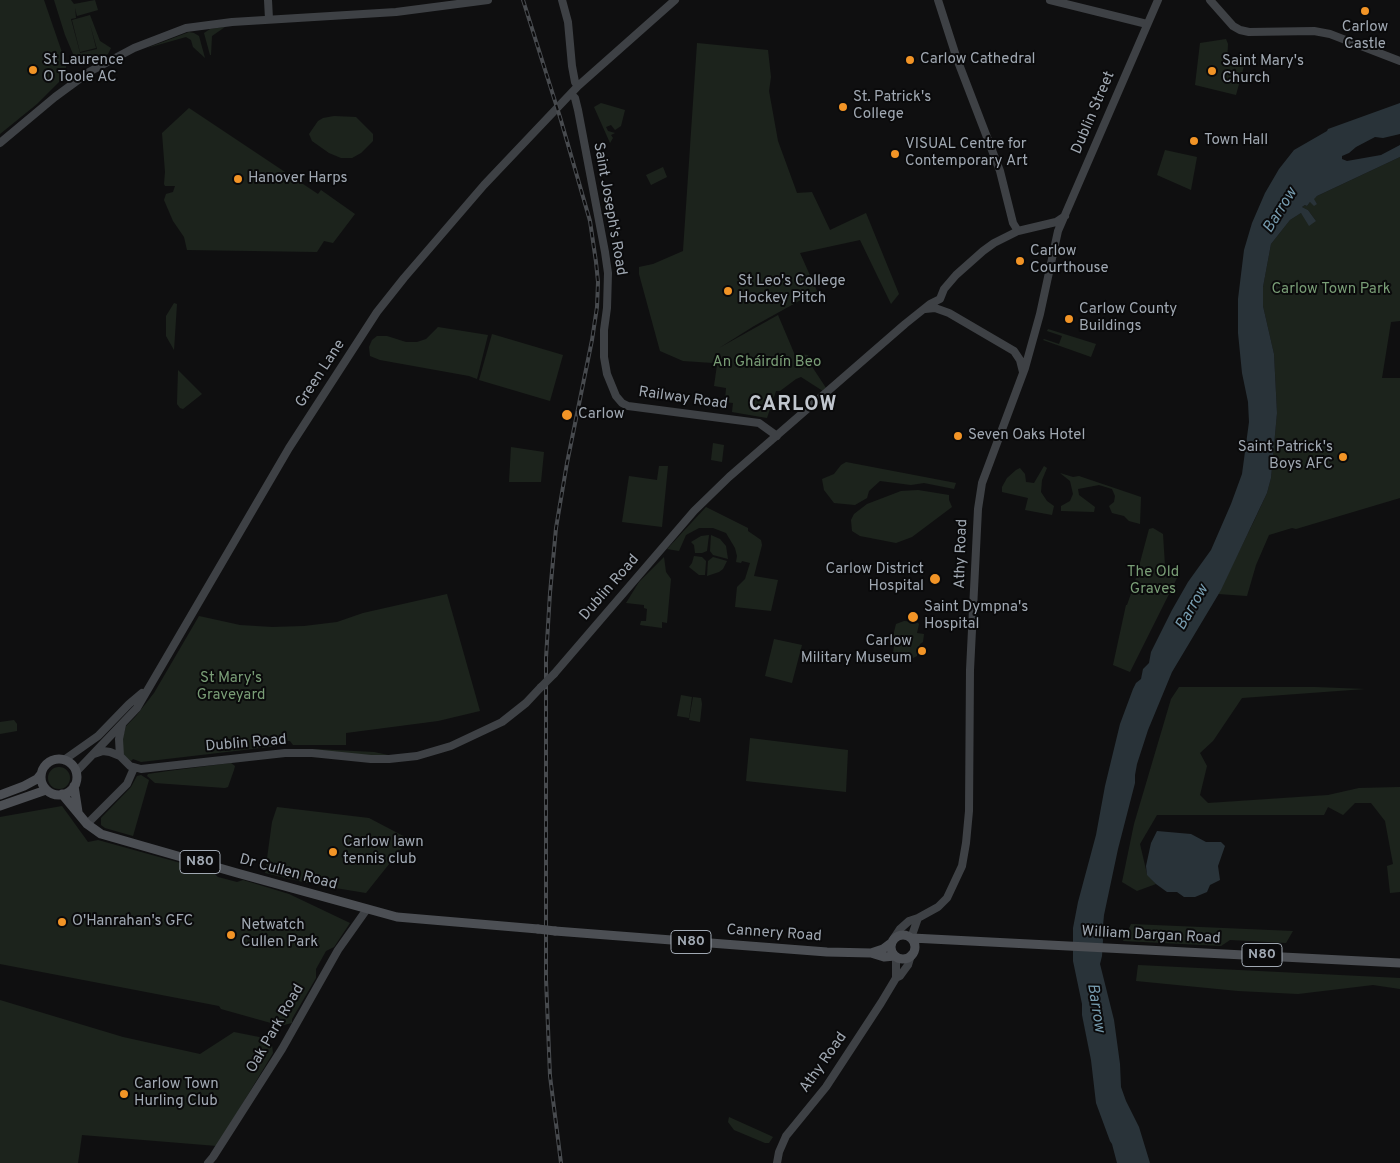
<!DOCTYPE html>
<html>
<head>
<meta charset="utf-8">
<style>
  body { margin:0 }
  canvas { display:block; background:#0f0f10 }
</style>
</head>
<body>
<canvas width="1400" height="1163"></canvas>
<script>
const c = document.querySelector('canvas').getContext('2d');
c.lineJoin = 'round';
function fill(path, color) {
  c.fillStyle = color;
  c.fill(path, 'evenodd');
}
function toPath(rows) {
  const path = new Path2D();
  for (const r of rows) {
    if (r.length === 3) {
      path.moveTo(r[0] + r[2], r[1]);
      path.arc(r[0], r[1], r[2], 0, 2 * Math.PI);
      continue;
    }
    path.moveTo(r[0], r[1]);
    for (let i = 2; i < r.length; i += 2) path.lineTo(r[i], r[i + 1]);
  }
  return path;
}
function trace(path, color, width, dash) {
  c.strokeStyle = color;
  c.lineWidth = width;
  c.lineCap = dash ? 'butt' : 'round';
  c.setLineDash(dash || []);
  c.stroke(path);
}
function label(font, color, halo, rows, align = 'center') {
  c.font = font + ' Overpass,sans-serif';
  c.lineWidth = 4;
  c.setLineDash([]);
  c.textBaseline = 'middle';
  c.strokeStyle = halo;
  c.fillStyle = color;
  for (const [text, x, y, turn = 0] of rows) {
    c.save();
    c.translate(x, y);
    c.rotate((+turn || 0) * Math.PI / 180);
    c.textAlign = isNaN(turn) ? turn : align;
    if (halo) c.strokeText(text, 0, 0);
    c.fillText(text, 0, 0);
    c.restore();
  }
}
fill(toPath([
  [0,0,44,0,66,64,66,75,37,104,0,134],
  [54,0,71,0,74,4,95,0,98,10,77,16,75,8,76,18,71,19,80,53,97,49,90,24,96,48,80,52,72,20,90,15,100,41,111,48,108,54,86,64,76,61,65,35],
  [225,27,212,36,211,55,210,55,204,33,210,29],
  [189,32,194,33,199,36,205,58,193,47,191,40,186,37,147,48],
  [1226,39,1228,44,1227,62,1244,66,1236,95,1195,85,1200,43],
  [697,43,768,50,771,77,769,91,778,141,797,193,812,192,830,230,866,213,899,294,891,304,860,240,800,253,817,291,754,326,719,348,778,315,797,360,798,354,808,355,809,362,828,391,826,393,801,377,796,379,780,391,776,391,767,418,732,412,733,403,725,402,726,388,714,386,717,365,728,364,683,361,660,351,639,274,639,267,653,264,683,251],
  [601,103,625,110,621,126,615,130,611,125,606,127,608,131,615,133,611,135,613,138,610,143,594,107],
  [189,108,318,194,321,190,355,214,333,243,324,241,317,252,187,250,184,237,173,221,164,200,166,194,173,192,175,186,165,186,164,184,165,172,162,133],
  [334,116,356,117,373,134,373,141,361,153,352,158,341,158,329,153,312,141,309,134,318,121,323,118],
  [1165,150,1197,157,1191,190,1157,175],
  [1400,157,1400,321,1391,322,1382,378,1400,378,1400,498,1296,529,1292,528,1269,535,1256,565,1247,596,1218,594,1254,521,1267,493,1271,478,1277,413,1274,354,1263,306,1263,287,1271,244,1290,220,1301,213,1316,221,1308,210,1302,207,1305,205,1307,206,1310,202,1317,204,1313,199,1317,196],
  [663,167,667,177,651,185,646,175],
  [174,303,177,304,174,350,166,336,166,316],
  [438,327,488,335,477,379,469,376,380,360,370,356,369,347,372,340,377,336,387,336,406,342,417,342,426,339],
  [1048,329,1096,344,1091,357,1043,340,1044,339,1059,344,1062,336,1047,331],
  [492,334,563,355,550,401,479,380],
  [178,370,202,394,183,409,180,408,177,404],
  [713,443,724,445,722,462,711,460],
  [511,447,544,452,541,482,509,482],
  [846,462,956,483,954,489,924,483,911,485,880,481,869,491,867,498,855,505,834,503,824,490,822,479,834,474,841,465],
  [659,466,668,466,662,527,622,522,629,476,657,480],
  [1044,466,1047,468,1042,480,1041,492,1047,501,1054,506,1052,515,1025,510,1028,498,1002,492,1002,487,1007,478,1016,470,1020,468,1025,474,1026,482,1034,483],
  [1060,473,1073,477,1079,476,1141,497,1140,524,1129,521,1124,516,1112,513,1109,506,1114,502,1115,496,1112,489,1099,485,1078,489,1079,495,1095,507,1094,512,1061,511,1061,506,1070,501,1073,494,1070,481],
  [918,490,949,495,949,500,952,507,912,537,896,543,860,536,852,531,851,520,854,514,867,504,901,491],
  [706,507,748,528,748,531,761,540,762,545,754,576,778,580,771,611,735,607,737,587,745,579,750,563,742,561,741,563,736,562,737,556,735,548,726,533,713,528,699,528,686,535,679,551,667,549],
  [1153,528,1163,534,1165,566,1180,572,1130,672,1113,665,1126,605,1127,605,1134,585,1149,529],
  [709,535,707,551,702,553,695,553,694,545,691,542,701,536],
  [711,535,720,539,726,546,728,559,713,555,710,551],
  [694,556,702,557,706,561,705,575,699,575,689,567,692,563],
  [664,557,666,572,671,579,667,623,662,622,662,628,640,625,641,621,646,621,647,609,644,608,644,605,626,603,639,582],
  [713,557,727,561,723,569,719,572,707,576,708,561],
  [447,594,480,711,438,721,346,733,346,745,293,745,290,741,284,741,279,743,278,746,141,762,133,759,131,761,124,756,121,750,121,744,126,726,136,716,154,693,199,616,240,625,272,627,304,626,337,622,363,613],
  [904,621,917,622,919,624,917,633,924,634,923,642,920,644,917,656,913,658,893,654,894,645,891,644,896,624],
  [774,639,802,645,792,683,765,676],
  [1179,687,1315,687,1365,689,1242,698,1213,741,1200,753,1207,766,1200,795,1208,803,1328,795,1359,788,1400,787,1400,892,1390,893,1387,866,1393,864,1385,821,1371,803,1355,803,1343,815,1328,807,1324,815,1157,815,1140,844,1147,874,1156,884,1137,891,1122,882,1134,824,1171,699],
  [681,695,692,697,689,718,677,716],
  [693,697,701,698,702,704,700,722,689,720],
  [14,720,17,724,17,731,0,734,0,722],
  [750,738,848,750,846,792,746,781],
  [315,749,374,752,393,756,376,756,296,750],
  [231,763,235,766,234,770,228,787,225,788,155,783,147,776,148,774,168,771],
  [59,778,11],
  [141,775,149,780,133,836,105,828,101,825,101,818,131,787,137,776],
  [62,806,88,842,98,840,213,872,218,877,237,882,243,880,289,894,350,923,334,947,326,951,316,969,316,978,292,1019,292,1023,284,1025,278,1025,221,1009,219,1006,0,964,0,817],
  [277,807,369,818,409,839,366,893,311,884,265,873,272,822],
  [1131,924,1293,931,1286,943,1230,940,1221,946,1123,941],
  [1138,965,1400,978,1400,989,1373,985,1298,994,1238,991,1136,981],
  [0,1000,123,1037,200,1054,234,1032,259,1037,272,1045,273,1053,217,1146,82,1135,78,1163,0,1163],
  [729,1117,769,1135,773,1137,769,1143,765,1143,734,1130,728,1122]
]), '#1c231c');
fill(toPath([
  [1400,103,1400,134,1383,138,1375,137,1356,147,1349,153,1342,156,1342,159,1347,161,1381,155,1400,145,1400,157,1317,196,1314,199,1317,204,1314,206,1310,202,1307,206,1305,205,1302,207,1308,210,1316,221,1309,226,1301,213,1290,220,1271,244,1263,287,1263,306,1274,354,1277,413,1271,478,1267,493,1221,590,1172,672,1148,730,1137,764,1135,775,1135,783,1118,849,1104,915,1102,936,1103,940,1102,956,1100,964,1114,1020,1120,1064,1121,1087,1126,1101,1139,1127,1150,1163,1117,1163,1112,1144,1110,1141,1096,1103,1091,1060,1082,1015,1082,1004,1073,961,1073,928,1078,902,1096,835,1105,786,1120,724,1133,689,1136,683,1141,679,1143,669,1149,663,1151,652,1172,610,1188,582,1211,550,1231,504,1242,474,1249,422,1248,402,1242,373,1238,333,1238,299,1244,250,1252,223,1265,193,1279,169,1294,150,1327,131,1328,129],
  [1157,831,1191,834,1206,842,1221,842,1225,846,1218,866,1220,880,1210,885,1207,892,1195,897,1184,897,1177,892,1167,892,1156,884,1147,875,1146,866,1151,843]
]), '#293339');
trace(toPath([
  [268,0,269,19],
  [562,0,568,22,572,66,575,82,578,86],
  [938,0,957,59,1000,171,1013,223,1018,231],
  [1050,0,1147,24],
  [1210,0,1233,26,1240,30,1249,32,1314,31,1330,34,1400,61],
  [571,94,575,98,578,110,605,252,608,273,607,308,604,330,604,357,607,374,616,396,622,403,628,406,759,423,777,436],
  [0,143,55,97,89,72,134,48,186,28,232,22,396,12,488,0],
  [925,309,935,308,949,313,1014,351,1020,360,1023,372],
  [554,674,694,511,729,477,905,324,930,304,940,299,944,289,956,275,983,251,994,243,1018,231,1056,222,1065,216],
  [94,754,103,751,110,752,120,756,130,766,141,769,285,753,312,753,371,759,389,759,417,756,451,746,502,722,526,703,541,687],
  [120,756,119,739,122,725],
  [64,760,98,736,129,704,142,693],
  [76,772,137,708,289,448,377,312,404,278,484,185,578,86,675,0],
  [87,824,127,784,134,768],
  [894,938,900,929,909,921,918,918,938,907,947,898,962,866,966,843,969,811,970,670,978,509,982,483,1025,368,1040,314,1058,231,1158,0],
  [911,938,918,918],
  [896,978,896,957],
  [208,1163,213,1157,282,1049,338,950,367,909],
  [777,1163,779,1152,786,1136,826,1087,881,1003,896,978,900,976,908,965,911,955]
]), '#3e4145', 8);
trace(toPath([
  [59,777,18],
  [74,786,78,812],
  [62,794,87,824,101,834,237,873,397,917,538,929],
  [0,795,24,786,37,779,41,774],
  [0,806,46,790],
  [555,931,827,952,871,953,883,949,891,943],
  [903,947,12],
  [912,938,1400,963],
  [871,953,884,957,895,956]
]), '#4c4f54', 9);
const rail = toPath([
  [523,0,560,117,590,221,596,262,598,282,597,307,592,340,567,463,556,528,550,593,546,658,546,979,550,1076,561,1163]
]);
trace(rail, '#474a4e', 4);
trace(rail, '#0a0a0b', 2, [5.5]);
trace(toPath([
  [541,687,554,674]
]), '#3e4145', 8);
trace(toPath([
  [538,929,555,931]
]), '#4c4f54', 9);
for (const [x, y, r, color] of [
  [1365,11,5,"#f29426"],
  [910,60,5,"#f29426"],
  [33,70,5,"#f29426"],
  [1212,71,5,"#f29426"],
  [843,107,5,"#f29426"],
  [1194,141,5,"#f29426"],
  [895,154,5,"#f29426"],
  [238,179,5,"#f29426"],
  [1020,261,5,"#f29426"],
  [728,291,5,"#f29426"],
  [1069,319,5,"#f29426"],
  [567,415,6,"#f29426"],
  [958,436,5,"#f29426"],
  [1343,457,5,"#f29426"],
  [935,579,6,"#f29426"],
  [913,617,6,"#f29426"],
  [922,651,5,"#f29426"],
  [333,852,5,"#f29426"],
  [62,922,5,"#f29426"],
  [231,935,5,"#f29426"],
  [124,1094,5,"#f29426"]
]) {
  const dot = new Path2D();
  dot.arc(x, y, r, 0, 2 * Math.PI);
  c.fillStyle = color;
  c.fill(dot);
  trace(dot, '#0a0a0b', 2);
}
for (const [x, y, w] of [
  [200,862,40],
  [691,942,40],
  [1262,955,40]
]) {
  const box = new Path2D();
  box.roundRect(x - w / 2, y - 11.5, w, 23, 4);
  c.fillStyle = '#0a0a0b';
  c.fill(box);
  trace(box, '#a0a8b2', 1);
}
label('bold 14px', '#a0a8b2', null, [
  ["N80",200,862],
  ["N80",691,942],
  ["N80",1262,955]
]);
label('15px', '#a0a8b2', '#0a0a0b', [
  ["Carlow",1365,28,"center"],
  ["Castle",1365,45,"center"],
  ["Carlow Cathedral",920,60],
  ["St Laurence",43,61],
  ["O Toole AC",43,78],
  ["Saint Mary's",1222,62],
  ["Church",1222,79],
  ["St. Patrick's",853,98],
  ["College",853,115],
  ["Town Hall",1204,141],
  ["VISUAL Centre for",905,145],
  ["Contemporary Art",905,162],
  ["Hanover Harps",248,179],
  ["Carlow",1030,252],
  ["Courthouse",1030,269],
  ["St Leo's College",738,282],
  ["Hockey Pitch",738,299],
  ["Carlow County",1079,310],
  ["Buildings",1079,327],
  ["Carlow",578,415],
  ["Seven Oaks Hotel",968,436],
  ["Saint Patrick's",1333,448,"right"],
  ["Boys AFC",1333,465,"right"],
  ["Carlow District",924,570,"right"],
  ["Hospital",924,587,"right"],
  ["Saint Dympna's",924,608],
  ["Hospital",924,625],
  ["Carlow",912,642,"right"],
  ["Military Museum",912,659,"right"],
  ["Carlow lawn",343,843],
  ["tennis club",343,860],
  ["O'Hanrahan's GFC",72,922],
  ["Netwatch",241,926],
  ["Cullen Park",241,943],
  ["Carlow Town",134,1085],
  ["Hurling Club",134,1102]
], 'left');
label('15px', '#a0a8b2', '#0a0a0b', [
  ["Dublin Street",1094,113,-67],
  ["Saint Joseph's Road",609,209,80],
  ["Green Lane",321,374,-57],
  ["Railway Road",683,399,8],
  ["Athy Road",962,554,-88],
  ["Dublin Road",610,588,-49],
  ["Dublin Road",246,744,-5],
  ["Dr Cullen Road",288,873,15],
  ["Cannery Road",774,934,4],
  ["William Dargan Road",1151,936,3],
  ["Oak Park Road",276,1029,-60],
  ["Athy Road",824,1063,-55]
]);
label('15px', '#799d76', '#0a0a0b', [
  ["Carlow Town Park",1331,290],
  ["An Gháirdín Beo",767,363],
  ["The Old",1153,573],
  ["Graves",1153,590],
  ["St Mary's",231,679],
  ["Graveyard",231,696]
]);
label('italic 16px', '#769bae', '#0a0a0b', [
  ["Barrow",1281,211,-58],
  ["Barrow",1193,608,-60],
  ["Barrow",1095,1008,81]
]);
c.letterSpacing = '1px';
label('bold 20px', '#c1c6ce', '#0a0a0b', [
  ["CARLOW",793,406]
]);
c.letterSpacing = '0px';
</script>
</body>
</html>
